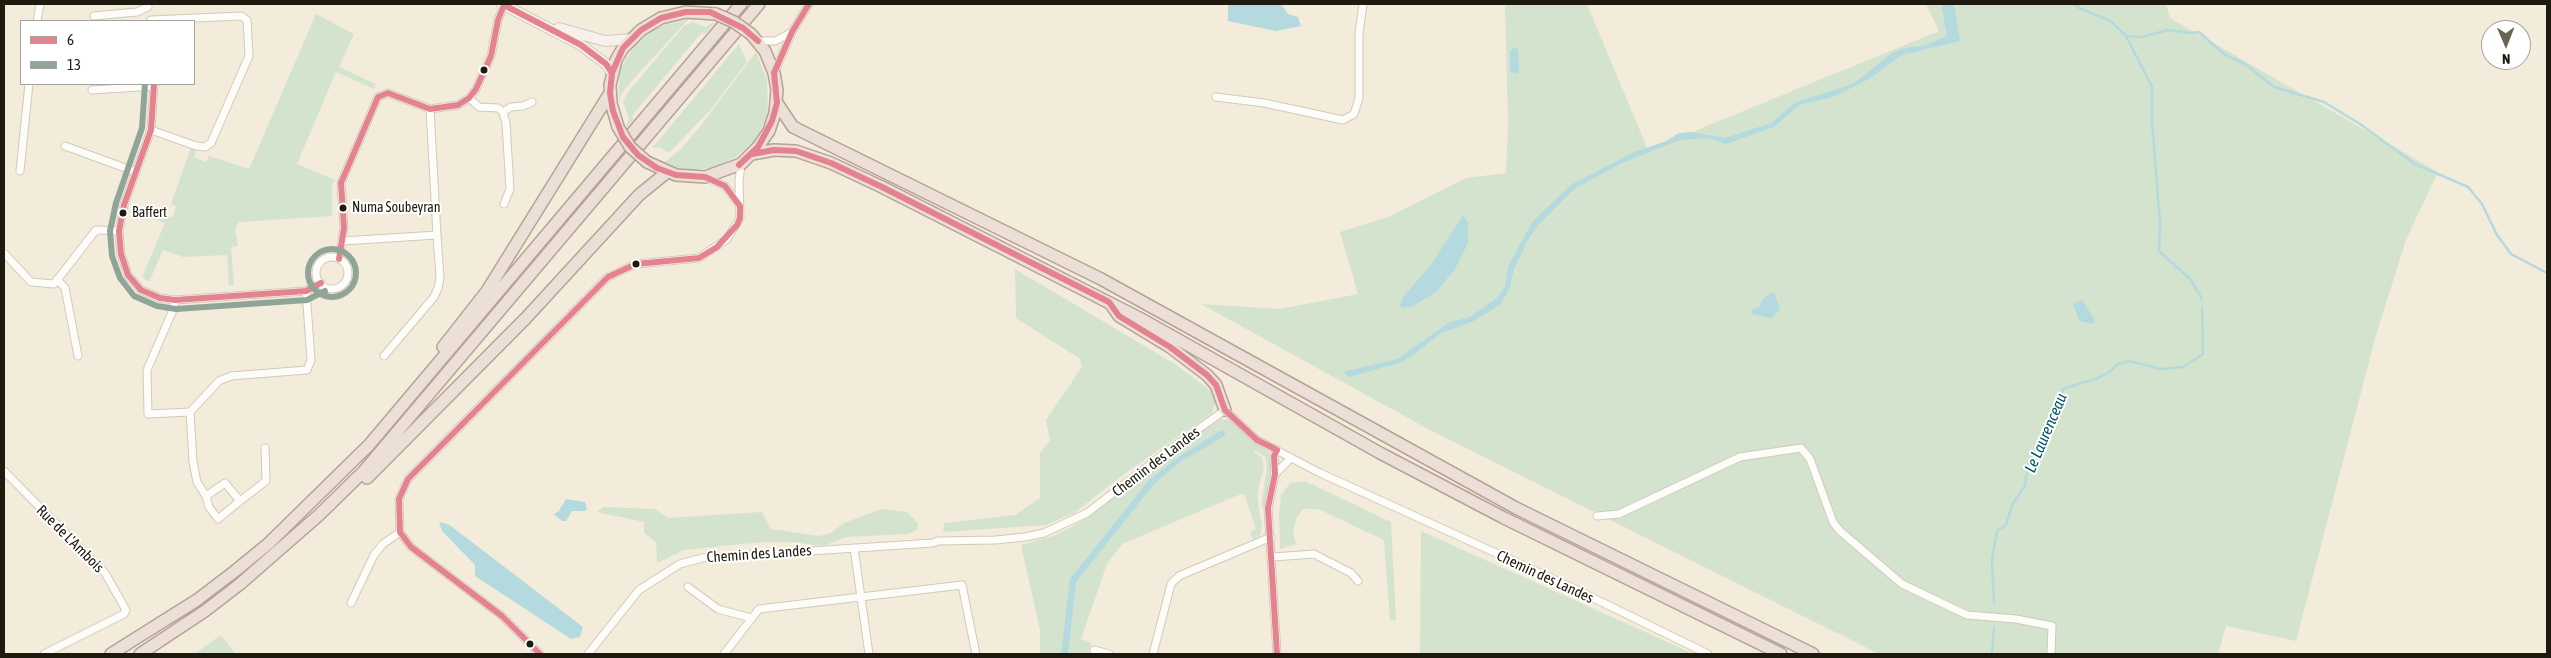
<!DOCTYPE html>
<html>
<head>
<meta charset="utf-8">
<style>
  body { margin:0 }
  #map { position:relative; width:2551px; height:658px; overflow:hidden; background:#f4ecda; font-family:"Asap Condensed",sans-serif }
  canvas { display:block }
  .frame { position:absolute; inset:0; border:5px solid #1f1a0f; pointer-events:none }
  .legend { position:absolute; left:20px; top:20px; width:175px; height:65px; box-sizing:border-box; background:#fff; border:1px solid #a5a39f; margin:0; padding:6px 9px; list-style:none; font-size:15px; color:#1f1a0f }
  .legend li { display:flex; align-items:center; gap:10px; height:25px }
  .legend b { width:25px; border:1px solid #a5a39f }
  .north { position:absolute; left:2481px; top:20px; width:50px; height:50px; box-sizing:border-box; background:#fff; border:1px solid #a5a39f; border-radius:50%; rotate:179deg; font-size:14px; font-weight:700; line-height:20px; text-align:center; color:#1f1a0f }
  .north::after { content:''; display:block; margin:auto; width:18px; height:22px; background:#6a6456; clip-path:polygon(50% 0,100% 100%,50% 72%,0 100%) }
</style>
</head>
<body>
<div id="map">
<canvas width="2551" height="658"></canvas>
<div class="frame"></div>
<ul class="legend">
<li><b style="height:6px;background:#e4828e"></b>6</li>
<li><b style="height:6px;background:#90a598"></b>13</li>
</ul>
<div class="north">N</div>
</div>
<script>
const c = document.querySelector('canvas').getContext('2d');
c.lineJoin = 'round';
function fill(path, color) {
  c.fillStyle = color;
  c.fill(path, 'evenodd');
}
function toPath(rows) {
  const path = new Path2D();
  for (const r of rows) {
    if (r.length === 3) {
      path.moveTo(r[0] + r[2], r[1]);
      path.arc(r[0], r[1], r[2], 0, 2 * Math.PI);
      continue;
    }
    path.moveTo(r[0], r[1]);
    for (let i = 2; i < r.length; i += 2) path.lineTo(r[i], r[i + 1]);
  }
  return path;
}
function trace(path, color, width, dash) {
  c.strokeStyle = color;
  c.lineWidth = width;
  c.lineCap = dash ? 'butt' : 'round';
  c.setLineDash(dash || []);
  c.stroke(path);
}
function label(font, color, halo, rows, align = 'center') {
  c.font = font + ' "Asap Condensed",sans-serif';
  c.lineWidth = 4;
  c.setLineDash([]);
  c.textBaseline = 'middle';
  c.strokeStyle = halo;
  c.fillStyle = color;
  for (const [text, x, y, turn = 0] of rows) {
    c.save();
    c.translate(x, y);
    c.rotate((+turn || 0) * Math.PI / 180);
    c.textAlign = isNaN(turn) ? turn : align;
    if (halo) c.strokeText(text, 0, 0);
    c.fillText(text, 0, 0);
    c.restore();
  }
}
fill(toPath([
  [1505,4,1587,4,1648,150,1939,31,1926,4,2166,4,2170,18,2438,172,2406,240,2376,335,2296,641,2226,626,2218,654,1879,654,1428,429,1201,304,1280,309,1358,294,1340,232,1388,217,1466,178,1506,173,1508,124],
  [316,14,354,34,339,67,376,84,374,89,336,72,297,164,335,180,332,185,332,216,239,222,235,229,238,246,231,247,234,285,229,286,227,255,183,257,163,250,149,282,142,277,165,223,132,211,134,205,164,216,173,217,176,206,171,204,191,147,197,149,194,157,206,162,209,156,249,169],
  [689,19,637,75,621,94,619,103,619,76,622,66,634,46,652,31,665,25],
  [693,22,705,27,715,22,705,34,702,32,632,116,634,119,626,128,629,117,623,102,628,92,684,26],
  [739,44,747,62,712,108,671,151,667,152,659,147,652,148],
  [756,52,767,80,768,107,766,120,754,141,736,157,716,167,693,170,672,167,664,163,681,149,699,128],
  [1015,269,1175,364,1210,390,1216,402,1212,413,1127,472,1074,513,1046,525,943,532,944,523,1015,515,1040,498,1040,453,1050,440,1046,420,1082,367,1080,359,1016,318],
  [1220,419,1229,420,1268,452,1272,463,1265,506,1261,507,1267,466,1265,457,1255,450,1254,452,1262,457,1264,467,1258,489,1258,503,1262,526,1260,535,1253,540,1250,532,1256,529,1244,494,1241,494,1122,544,1107,564,1081,639,1091,643,1088,654,1040,654,1040,630,1021,545,1056,535,1080,522],
  [1305,481,1391,522,1396,620,1390,621,1384,540,1318,509,1303,509,1297,517,1293,531,1296,544,1280,549,1279,515,1281,495,1290,483],
  [603,507,655,509,668,518,762,512,771,529,819,536,831,533,844,523,881,509,907,512,918,523,917,530,908,534,847,537,823,546,792,542,763,542,684,550,657,563,656,542,644,533,644,522,597,512],
  [1421,531,1694,654,1420,654],
  [221,635,236,654,194,654]
]), '#d4e3cd');
fill(toPath([
  [1228,4,1281,4,1288,14,1298,17,1301,26,1276,31,1228,21],
  [1941,4,1954,4,1960,41,1902,55,1869,79,1833,97,1799,105,1774,127,1726,144,1708,138,1680,140,1620,164,1574,189,1538,225,1527,242,1514,269,1510,287,1501,304,1474,321,1441,333,1412,356,1399,363,1349,377,1343,372,1397,359,1450,322,1470,317,1497,298,1505,286,1508,266,1533,221,1571,185,1632,153,1666,141,1679,133,1691,132,1725,138,1771,123,1796,102,1853,84,1891,54,1901,49,1926,45,1947,36],
  [1513,48,1518,49,1519,74,1510,72,1510,51],
  [1463,215,1468,223,1468,243,1455,269,1436,292,1413,306,1403,308,1400,305,1403,297,1431,265],
  [1772,292,1775,294,1780,310,1771,318,1751,314,1752,310,1760,306,1762,300],
  [2082,300,2095,320,2094,324,2079,321,2073,303],
  [1222,430,1226,435,1180,462,1155,483,1076,582,1068,654,1061,654,1070,579,1149,480,1177,458],
  [566,499,585,502,587,509,586,511,572,511,566,521,562,521,554,514,559,511],
  [439,522,448,524,464,536,583,627,580,637,571,639,475,576,475,565,442,531]
]), '#b4dadf');
trace(toPath([
  [2075,4,2079,8,2111,21,2126,36,2152,87,2152,120,2160,224,2159,251,2191,280,2202,299],
  [2126,36,2141,37,2168,30,2191,33,2199,32,2225,55,2245,64,2274,87,2324,102,2360,124,2415,164,2468,187,2482,204,2497,235,2511,254,2547,273],
  [1994,603,1992,559,1997,531,2006,525,2012,505,2025,486,2028,466,2039,443,2046,436,2053,421,2063,389,2098,378,2108,373,2118,364,2129,361,2161,369,2183,367,2203,354,2202,308],
  [1992,654,1994,628]
]), '#b4dadf', 2.5);
const minor = toPath([
  [94,16,137,12,148,7],
  [151,20,241,16,247,20,249,56,211,143,205,147,196,146,151,130],
  [37,21,40,4],
  [758,41,775,41,792,32],
  [774,73,792,32,809,4],
  [154,84,151,130,124,205,119,231,121,254,128,275,141,290,160,298,175,300,306,291,321,283],
  [92,90,154,86],
  [1216,97,1264,103,1343,120,1354,114,1359,98,1359,33,1363,4],
  [469,98,479,107,498,108,503,112,511,107,523,106,532,102],
  [503,112,506,123,510,189,504,204],
  [65,146,136,172],
  [20,171,29,84],
  [705,177,725,186,739,204],
  [343,241,437,235,430,109],
  [4,253,31,282,54,284,96,230,119,231],
  [332,273,16],
  [339,259,344,228,341,183,378,97,388,93,430,109,458,105,469,98,476,89,491,56,498,20,504,5],
  [57,279,65,288,78,356],
  [175,300,173,310,147,370,148,414,190,412],
  [384,356,434,297,438,288,440,278,437,235],
  [1277,450,1274,456,1275,474,1268,508,1277,654],
  [4,471,105,573,126,610,124,614,44,654],
  [1275,474,1291,458],
  [206,496,209,507,218,519,240,501,225,483,206,496,197,482,193,462,190,412,219,381,231,376,307,370,311,360,306,291],
  [240,501,266,481,265,448],
  [1597,516,1619,514,1740,457,1801,448,1810,459,1833,522,1840,531,1902,584,1967,615,2016,619,2052,626,2051,654],
  [854,548,869,654],
  [1273,557,1314,554,1351,573,1358,581],
  [688,587,718,609,751,618],
  [351,603,374,555,383,544,400,532],
  [1094,650,1109,654],
  [540,654,502,616,411,547,400,532,399,499,408,479,608,277,636,264,699,258,727,239,740,218,739,181,741,164],
  [588,654,639,590,680,564,702,558,933,543,938,541,995,540,1025,537,1044,533,1087,513,1165,453,1225,410,1257,440,1318,472,1575,589,1708,654],
  [724,654,759,609,962,585,976,654],
  [1153,654,1171,584,1179,576,1271,537]
]);
const secondary = toPath([
  [502,4,581,45,606,64,612,73],
  [559,28,605,41,631,39]
]);
const trunk = toPath([
  [777,103,793,127,1101,279,1516,508,1813,654],
  [618,127,611,103,610,85,616,60,623,48,641,30,661,18,686,12,716,14],
  [752,154,774,150,796,151,831,163,882,187,1145,321,1380,453,1504,518,1781,654],
  [647,162,676,175,705,177,741,164,758,147,769,131,775,113,777,90,774,73,765,51,751,34],
  [1110,303,1119,316,1170,347,1207,375,1216,385,1225,410],
  [443,347,487,291,610,93],
  [367,478,526,318,639,195,666,173],
  [111,654,197,600,235,571,268,544,369,445,741,4],
  [140,654,205,611,240,584,319,515,364,471,759,4]
]);
trace(minor, '#d0cabc', 9);
trace(secondary, '#d0cabc', 12);
trace(trunk, '#b6a394', 14);
trace(minor, '#fdfcf9', 7);
trace(secondary, '#f7f1ed', 10);
trace(trunk, '#ebdfd7', 11);
const trunkBridge = toPath([
  [716,14,734,22,751,34],
  [618,127,630,147,647,162]
]);
trace(trunkBridge, '#b6a394', 14, []);
trace(trunkBridge, '#ebdfd7', 11);
trace(toPath([
  [774,73,792,32,809,4],
  [154,84,151,130,124,205,119,231,121,254,128,275,141,290,160,298,175,300,306,291,321,283],
  [752,154,774,150,796,151,831,163,882,187,1109,302,1119,316,1170,347,1207,375,1216,385,1225,410,1257,440,1277,450,1274,456,1275,474,1268,508,1277,654],
  [739,165,758,147,772,121,777,103,774,73],
  [339,259,344,228,341,183,378,97,388,93,430,109,458,105,469,98,476,89,491,56,498,20,504,5,581,45,606,64,612,73],
  [540,654,502,616,411,547,400,532,399,499,408,479,608,277,636,264,699,258,717,247,737,225,740,218,740,206,725,186,705,177,676,175,657,168,638,155,623,137,613,111,610,93,612,73,623,48,641,30,661,18,686,12,710,12,743,28,758,41]
]), '#e4828e', 6);
trace(toPath([
  [145,84,142,128,116,203,110,231,112,256,120,278,134,296,157,306,176,309,307,300,325,291],
  [332,273,24]
]), '#90a598', 6);
for (const [x, y, r, color] of [
  [484,70,4.5,"#1f1a0f"],
  [343,208,4.5,"#1f1a0f"],
  [123,213,4.5,"#1f1a0f"],
  [636,264,4.5,"#1f1a0f"],
  [530,644,4.5,"#1f1a0f"]
]) {
  const dot = new Path2D();
  dot.arc(x, y, r, 0, 2 * Math.PI);
  c.fillStyle = color;
  c.fill(dot);
  trace(dot, '#fff', 2);
}
label('14px', '#1f1a0f', '#fff', [
  ["Numa Soubeyran",352,208],
  ["Baffert",132,213]
], 'left');
label('15px', '#1f1a0f', '#fff', [
  ["Chemin des Landes",1156,462,-37],
  ["Rue de L'Ambois",70,539,45],
  ["Chemin des Landes",759,554,-4],
  ["Chemin des Landes",1545,577,25]
]);
label('italic 16px', '#005765', '#fff', [
  ["Le Laurenceau",2046,433,-67]
]);
</script>
</body>
</html>
